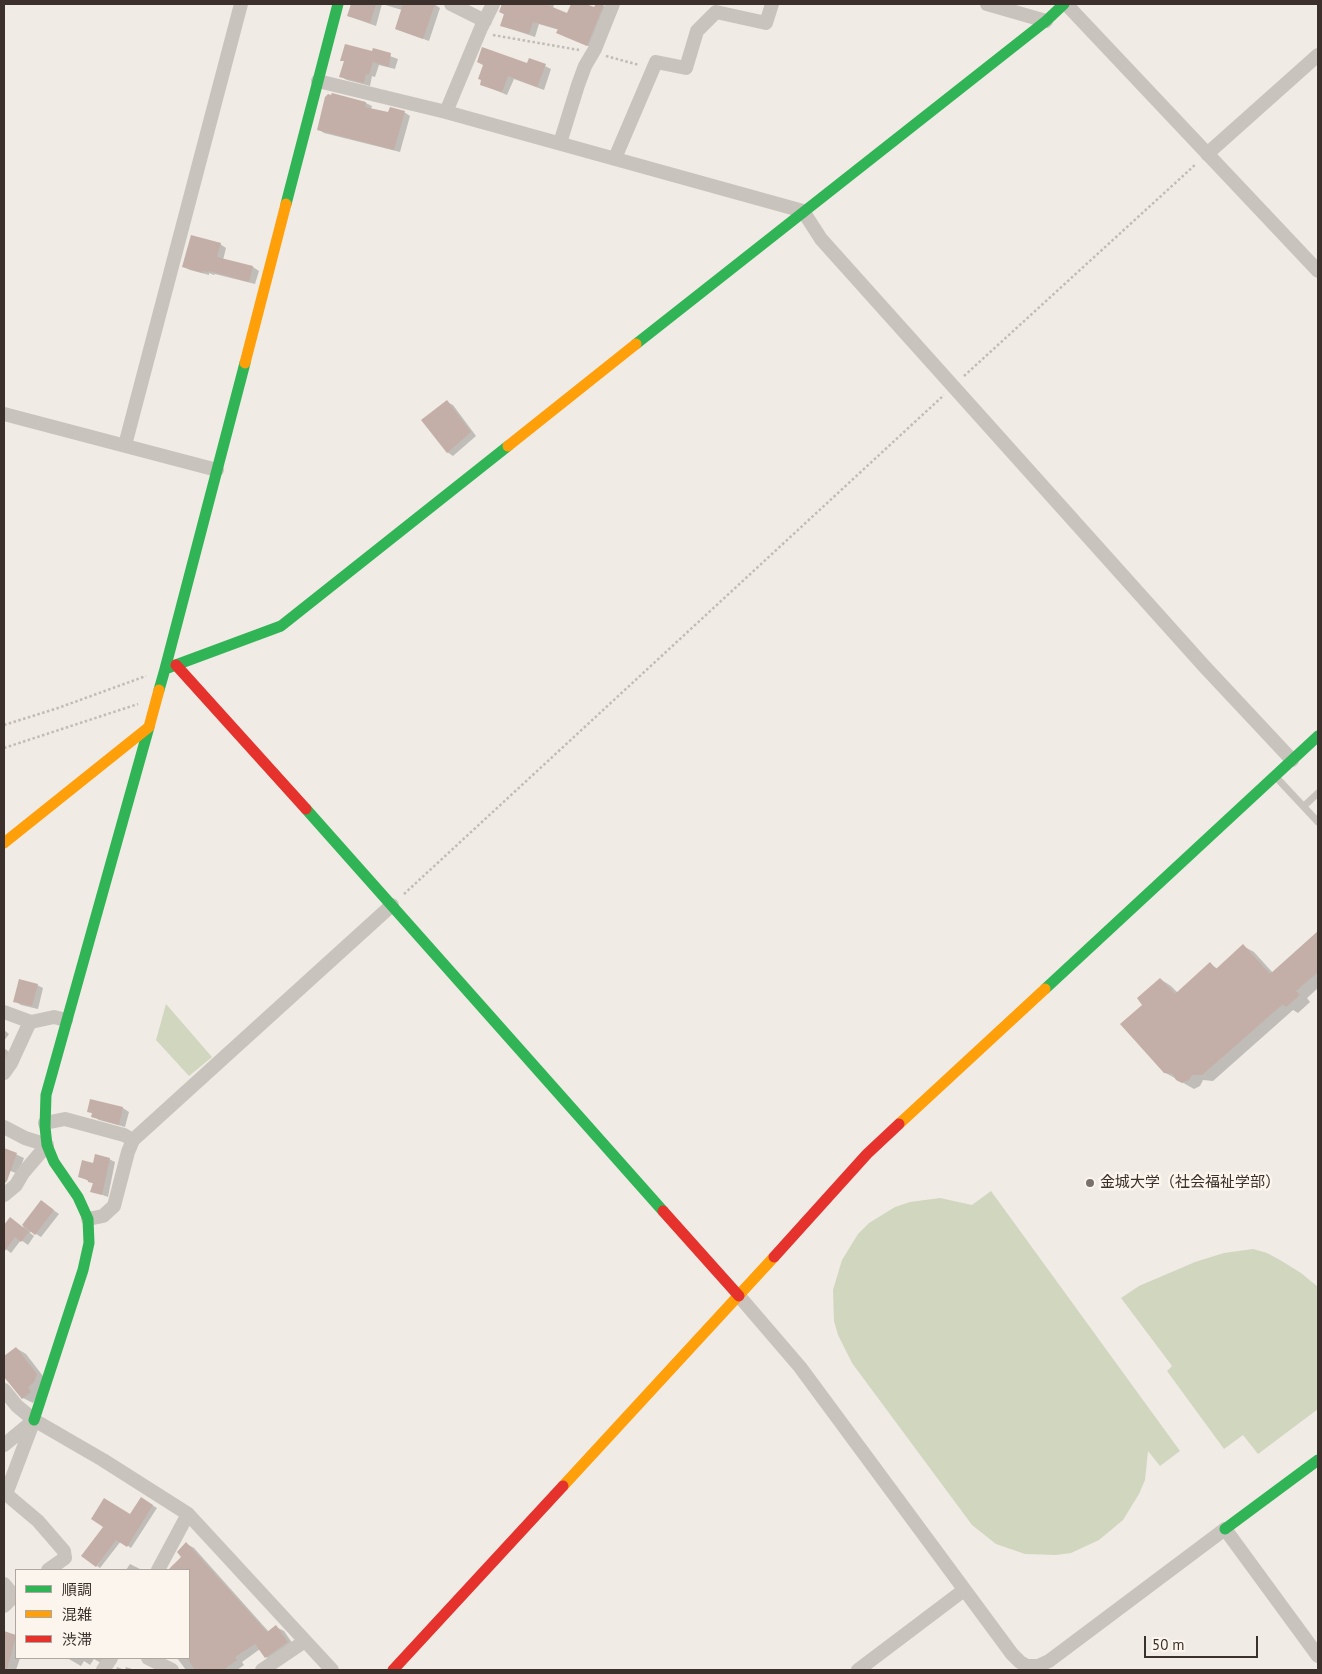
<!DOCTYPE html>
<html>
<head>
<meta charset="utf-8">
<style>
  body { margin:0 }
  #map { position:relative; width:1322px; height:1674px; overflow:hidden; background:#f0ebe5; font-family:"PT Sans","Noto Sans JP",sans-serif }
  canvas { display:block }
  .frame { position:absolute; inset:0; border:5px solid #3b302b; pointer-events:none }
  .legend { position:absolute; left:15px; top:1569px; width:175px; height:90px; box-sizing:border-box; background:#fbf5ee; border:1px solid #aea6a0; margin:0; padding:6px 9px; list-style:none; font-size:15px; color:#3b302b }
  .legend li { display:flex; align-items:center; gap:10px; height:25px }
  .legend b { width:25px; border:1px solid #aea6a0 }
  .scale { position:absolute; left:1144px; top:1636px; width:114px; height:22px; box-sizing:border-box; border:2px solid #3b302b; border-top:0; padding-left:6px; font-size:15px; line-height:18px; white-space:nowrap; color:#3b302b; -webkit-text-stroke:4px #fbf5ee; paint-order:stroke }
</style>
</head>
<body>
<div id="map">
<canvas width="1322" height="1674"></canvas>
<div class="frame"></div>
<ul class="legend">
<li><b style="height:6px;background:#30b455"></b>順調</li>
<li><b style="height:6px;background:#ff9f0a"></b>混雑</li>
<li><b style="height:6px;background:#e5322d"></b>渋滞</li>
</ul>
<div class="scale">50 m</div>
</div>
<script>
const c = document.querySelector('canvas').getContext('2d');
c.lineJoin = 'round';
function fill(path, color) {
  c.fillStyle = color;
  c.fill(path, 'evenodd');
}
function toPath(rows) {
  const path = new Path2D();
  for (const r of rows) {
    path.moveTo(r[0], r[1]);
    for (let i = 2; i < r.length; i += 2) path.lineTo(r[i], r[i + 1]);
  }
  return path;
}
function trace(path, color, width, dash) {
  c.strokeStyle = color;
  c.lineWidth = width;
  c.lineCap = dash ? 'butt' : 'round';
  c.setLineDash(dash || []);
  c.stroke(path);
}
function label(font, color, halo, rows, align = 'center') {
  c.font = font + ' "PT Sans","Noto Sans JP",sans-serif';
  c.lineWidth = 5;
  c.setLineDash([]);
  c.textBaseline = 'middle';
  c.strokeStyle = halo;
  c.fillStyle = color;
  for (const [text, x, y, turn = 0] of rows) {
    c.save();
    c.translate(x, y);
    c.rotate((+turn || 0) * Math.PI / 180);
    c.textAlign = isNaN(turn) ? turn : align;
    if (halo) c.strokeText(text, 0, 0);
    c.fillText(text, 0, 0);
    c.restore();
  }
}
fill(toPath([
  [166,1004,212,1057,189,1076,156,1040],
  [991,1191,1180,1451,1160,1466,1148,1451,1145,1480,1139,1494,1123,1520,1099,1540,1071,1553,1056,1555,1025,1554,996,1544,972,1525,852,1363,838,1335,834,1321,833,1290,842,1260,858,1234,869,1223,895,1207,910,1202,940,1198,972,1205],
  [1253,1249,1267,1253,1280,1260,1301,1273,1318,1287,1318,1409,1258,1454,1243,1435,1224,1449,1167,1371,1172,1366,1121,1298,1139,1286,1195,1262,1224,1253]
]), '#d1d6bf');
fill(toPath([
  [352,4,434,4,440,8,429,41,396,29,402,10,382,4,376,26,348,16],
  [502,4,554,4,553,9,568,15,572,4,582,4,595,9,597,4,601,4,609,8,593,48,564,36,559,30,539,24,535,37,508,28,502,25,505,15,500,12],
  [373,50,398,59,395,69,379,65,375,77,372,76,370,86,347,80,341,77,345,62,342,60,373,53],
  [528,64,545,66,551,69,544,90,514,79,507,95,481,84,483,80],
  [333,95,366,103,372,106,371,109,389,114,404,112,410,116,400,152,324,133,318,129],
  [220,244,226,248,223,260,253,267,259,271,255,284,215,274,214,275,209,273,209,275,190,270,184,267],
  [447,402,453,405,476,436,453,456,447,452],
  [1318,934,1318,988,1307,998,1310,1002,1298,1013,1293,1010,1213,1081,1203,1080,1200,1086,1194,1089,1164,1072,1144,1005,1160,979,1171,986,1178,993,1210,964,1218,969,1243,946,1254,952,1273,973],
  [37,985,43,988,38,1009,21,1005,15,1001],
  [4,1030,9,1034,4,1041],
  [4,1048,14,1056,4,1073],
  [91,1100,123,1108,129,1112,125,1127,99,1120,93,1116,93,1114,89,1111],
  [4,1149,24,1158,18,1174,6,1169,4,1174],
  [109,1159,115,1162,108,1197,92,1191,94,1184,79,1176,94,1164],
  [42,1202,59,1214,41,1237,31,1231,30,1233,34,1236,28,1245,21,1240,11,1253,4,1248,4,1224,23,1227],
  [16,1348,26,1354,46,1380,33,1403,23,1398,4,1374,4,1358],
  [141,1498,157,1508,131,1548,121,1541,100,1568,97,1566],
  [187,1544,194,1548,269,1632,276,1627,284,1631,295,1647,273,1661,266,1657,260,1649,242,1662,244,1665,237,1670,186,1670,177,1658,189,1658,189,1616,192,1613,189,1609,189,1570,174,1570,171,1567,183,1557],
  [130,1564,142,1570,126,1570],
  [4,1633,16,1637,16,1658,20,1658,16,1670,4,1670],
  [67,1658,110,1658,106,1666,94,1659,90,1665,84,1661,81,1666],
  [117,1667,125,1670,126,1667,135,1670,116,1670]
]), '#0003');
fill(toPath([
  [351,4,376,4,370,23,347,16],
  [403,4,435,4,423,39,395,29],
  [502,4,545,4,567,13,571,4,586,4,594,7,596,4,604,4,587,46,556,33,558,29,533,22,529,34,500,26,504,14,499,12],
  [345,44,372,51,373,48,391,53,389,67,373,62,369,75,366,74,364,83,339,77,344,61,340,61],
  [482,47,527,63,529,58,546,64,537,87,508,76,503,90,501,92,480,85,481,80,478,79,483,65,477,62],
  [332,93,366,102,365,107,388,112,390,107,405,111,394,150,317,130,325,97,328,94,331,95],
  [191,235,221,243,217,257,253,266,249,282,209,271,208,272,203,271,203,273,182,267],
  [447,400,471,432,447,453,421,420],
  [1318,931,1318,972,1296,991,1300,995,1286,1007,1283,1004,1202,1075,1192,1075,1189,1080,1182,1083,1176,1080,1173,1074,1164,1073,1120,1024,1142,1005,1137,998,1160,978,1175,994,1210,962,1216,969,1243,944,1270,974],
  [19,979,38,984,32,1006,13,1002],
  [90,1099,123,1107,119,1125,91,1117,92,1113,87,1112],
  [4,1148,17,1153,7,1181,4,1184],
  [95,1154,110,1158,102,1195,90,1192,93,1183,88,1182,88,1180,78,1177,82,1160,93,1163],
  [41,1200,54,1210,35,1235,22,1225],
  [10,1217,29,1232,21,1242,15,1237,4,1252,4,1225],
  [16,1347,37,1374,34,1382,28,1387,31,1392,22,1399,4,1377,4,1356],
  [141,1497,153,1505,127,1547,116,1540,96,1567,81,1556,103,1527,91,1519,104,1498,130,1514],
  [186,1542,267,1632,276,1625,288,1642,265,1658,255,1644,235,1657,237,1660,223,1670,195,1670,189,1661,189,1570,168,1570,181,1557,177,1552],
  [4,1631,16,1635,7,1670,4,1670]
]), '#c3afa7');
trace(toPath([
  [493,35,579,50],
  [606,56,639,65],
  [964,376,1196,164],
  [4,725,58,708,146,676],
  [4,748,138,704],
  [404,894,944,395]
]), '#c2bbb6', 2.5, [2.5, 2.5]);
trace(toPath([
  [1275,776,1318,822],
  [1304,806,1318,793]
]), '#c9c3be', 7);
trace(toPath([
  [451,4,485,21],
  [987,4,1046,21],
  [1066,4,1318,271],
  [318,81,446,112,803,211,821,239,1204,666,1292,760],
  [446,112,481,28,493,4],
  [560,143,578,85,585,66,595,49,613,4],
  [1207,154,1318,55],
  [615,158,656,62,686,68,697,31,716,12,766,23,772,4],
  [4,414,217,470],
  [125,445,241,4],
  [4,1012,31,1022,54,1017,66,1020],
  [4,1073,11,1063,28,1026,31,1022],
  [45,1123,65,1119,124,1135,133,1140],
  [4,1127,25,1138,47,1145,23,1173,16,1185,4,1195],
  [88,1219,103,1216,114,1206,128,1152,133,1140,392,905],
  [739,1296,800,1367,1012,1654,1020,1662,1027,1666,1038,1666,1049,1661,1225,1529,1318,1656],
  [4,1390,17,1406,34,1420,103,1460,188,1514,332,1670],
  [34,1420,6,1494,38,1521,64,1551,65,1558,48,1570],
  [4,1445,33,1421],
  [158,1570,188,1514],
  [4,1584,14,1596],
  [4,1606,16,1594],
  [148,1658,172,1670],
  [103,1670,111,1658],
  [262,1670,305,1641],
  [858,1670,964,1590]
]), '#c9c3be', 14);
trace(toPath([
  [286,204,338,4],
  [636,344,1046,21,1064,4],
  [165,669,245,363],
  [159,690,165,669,281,626,508,446],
  [306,809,663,1211],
  [1045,989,1318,736],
  [34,1420,83,1270,89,1243,88,1219,78,1197,54,1162,47,1145,45,1127,46,1095,149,727],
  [1225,1529,1318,1460]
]), '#30b455', 11);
trace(toPath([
  [245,363,286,204],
  [508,446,636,344],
  [4,843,149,727,159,690],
  [899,1124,1045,989],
  [563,1486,774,1257]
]), '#ff9f0a', 11);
trace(toPath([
  [176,665,306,809],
  [663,1211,739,1296],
  [774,1257,867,1154,899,1124],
  [393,1670,563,1486]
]), '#e5322d', 11);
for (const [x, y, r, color] of [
  [1090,1183,5,"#7a716c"]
]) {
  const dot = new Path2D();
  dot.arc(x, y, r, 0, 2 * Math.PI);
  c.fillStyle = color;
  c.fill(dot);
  trace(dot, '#fbf5ee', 2);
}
label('15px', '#3b302b', '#fbf5ee', [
  ["金城大学（社会福祉学部）",1100,1183]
], 'left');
</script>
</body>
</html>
